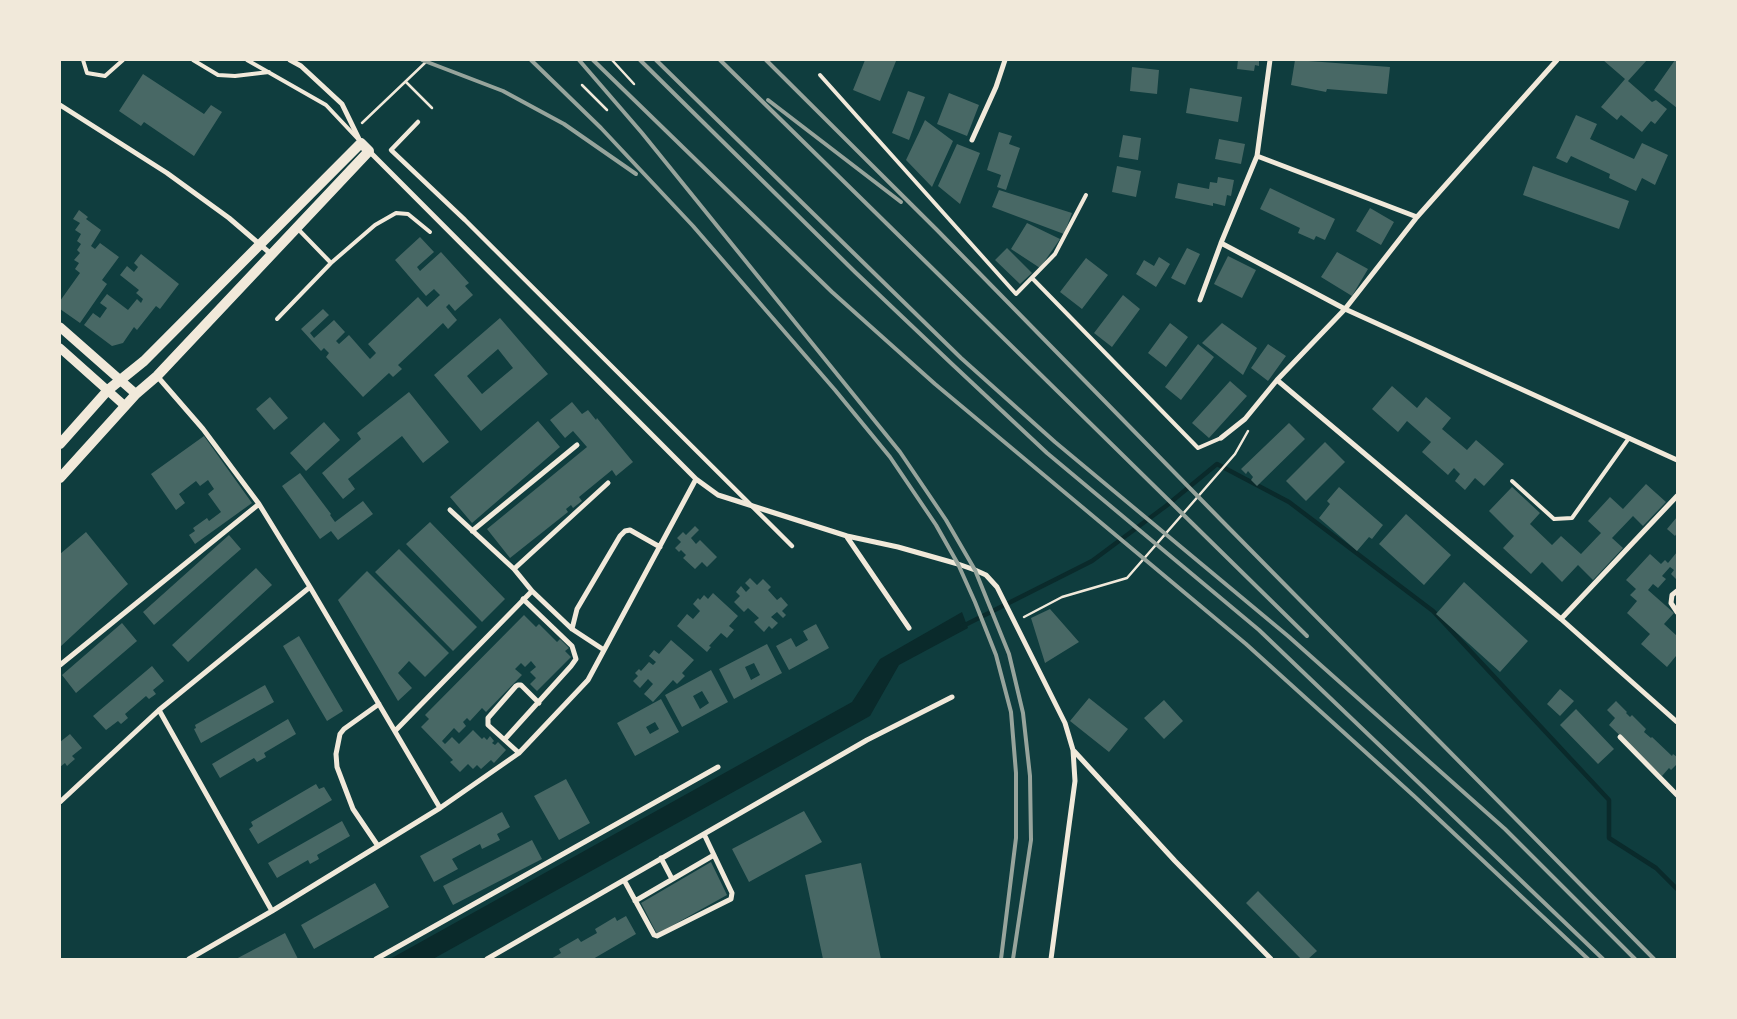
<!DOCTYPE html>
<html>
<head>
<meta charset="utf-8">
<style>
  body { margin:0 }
  #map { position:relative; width:1737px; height:1019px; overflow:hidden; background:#0f3d3e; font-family:"Times New Roman",serif }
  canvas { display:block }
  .frame { position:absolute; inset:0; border:61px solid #f1e9da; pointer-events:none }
</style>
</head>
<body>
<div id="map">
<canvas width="1737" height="1019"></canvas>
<div class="frame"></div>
</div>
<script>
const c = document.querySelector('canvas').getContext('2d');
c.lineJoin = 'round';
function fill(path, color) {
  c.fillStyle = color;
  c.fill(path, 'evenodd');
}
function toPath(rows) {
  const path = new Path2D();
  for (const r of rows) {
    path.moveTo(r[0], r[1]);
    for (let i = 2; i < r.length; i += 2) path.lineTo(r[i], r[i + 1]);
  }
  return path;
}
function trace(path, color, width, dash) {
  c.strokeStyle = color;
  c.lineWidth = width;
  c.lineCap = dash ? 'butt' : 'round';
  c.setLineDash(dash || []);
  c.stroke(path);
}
fill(toPath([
  [962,612,968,628,899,665,870,716,433,959,390,959,852,702,880,659]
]), '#0a2a2b');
trace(toPath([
  [963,626,1092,561,1166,506,1217,464,1289,502,1433,611,1609,800,1609,838,1656,868,1677,889]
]), '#0a2a2b', 4.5);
fill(toPath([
  [865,60,896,61,880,101,853,90],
  [1238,60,1259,60,1259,66,1255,65,1254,71,1237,69],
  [1295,60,1390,67,1387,94,1327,89,1326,92,1291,85],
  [1603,60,1647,60,1628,81,1652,102,1656,100,1667,109,1655,124,1651,121,1642,132,1621,115,1617,120,1601,107,1625,79],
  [1675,60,1677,60,1677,108,1654,90],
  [1132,67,1159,70,1157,94,1130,91],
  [143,74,204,114,211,105,222,112,194,156,144,122,141,126,119,111],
  [1190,88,1242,97,1238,122,1186,113],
  [908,91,925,97,909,140,892,133],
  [949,93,979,105,967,136,937,124],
  [1576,115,1597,124,1590,139,1634,159,1642,143,1668,155,1655,185,1642,178,1636,191,1609,178,1610,174,1571,156,1567,163,1556,158],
  [925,120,953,141,932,187,906,160],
  [999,132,1012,136,1009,144,1020,148,1006,190,997,187,1001,175,987,170],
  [1123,135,1141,138,1138,160,1119,157],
  [1219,139,1245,144,1241,164,1215,159],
  [957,144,980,153,960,204,938,186],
  [1117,166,1141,171,1136,197,1112,192],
  [1533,166,1629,201,1619,229,1523,195],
  [1218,177,1234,180,1231,196,1227,195,1225,206,1213,203,1213,206,1175,198,1178,183,1209,189,1210,182,1217,183],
  [1270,188,1335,219,1325,240,1316,236,1314,240,1298,233,1300,228,1260,209],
  [999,190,1072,213,1064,234,992,207],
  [1370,208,1394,222,1381,245,1356,231],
  [79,210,88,217,86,219,101,230,91,246,95,249,100,243,119,257,102,280,107,284,80,323,60,309,60,301,80,273,75,269,79,263,74,260,80,253,77,250,81,244,77,241,81,234,75,230,80,223,73,219],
  [1027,223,1060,239,1040,268,1011,249],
  [420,237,434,252,417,267,420,271,441,252,469,283,465,286,473,295,455,311,449,304,446,307,457,320,448,329,443,323,398,365,402,369,393,377,389,373,363,397,326,357,329,353,324,348,321,351,301,329,323,309,329,315,310,333,314,338,334,320,345,332,336,341,339,344,349,335,370,359,376,353,368,344,418,297,427,307,440,295,434,289,426,296,395,260],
  [1007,248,1032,273,1020,284,995,260],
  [1187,248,1200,254,1185,285,1171,278],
  [1337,252,1368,269,1352,296,1321,277],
  [141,254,179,284,160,309,156,306,137,330,134,327,123,343,112,346,84,325,93,313,100,318,107,308,100,303,107,294,128,310,137,299,141,303,143,299,136,293,139,290,120,275,127,266,134,272,138,267,134,263],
  [1228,256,1256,270,1242,298,1214,284],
  [1159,257,1170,264,1156,287,1136,274,1144,260,1154,266],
  [1086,258,1108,275,1082,309,1060,292],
  [1123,295,1140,309,1112,347,1094,333],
  [500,318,548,374,481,431,434,375],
  [498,349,513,368,482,394,467,376],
  [1170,323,1188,337,1166,367,1148,353],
  [1222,323,1257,348,1243,375,1202,343],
  [1198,344,1214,357,1181,400,1165,387],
  [1268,344,1286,356,1268,381,1251,368],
  [1230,381,1247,396,1209,438,1192,423],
  [1392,386,1417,408,1426,397,1451,418,1442,429,1467,450,1476,440,1504,464,1484,486,1475,478,1465,490,1455,481,1460,474,1454,468,1448,475,1422,452,1431,442,1407,421,1398,432,1372,409],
  [409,392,449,442,423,463,402,436,348,479,355,489,343,499,322,473,361,439,357,433],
  [270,397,288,418,274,430,256,409],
  [572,402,582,414,588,410,596,420,597,418,633,462,616,476,612,470,579,497,582,501,573,508,571,505,566,509,568,512,510,558,487,529,587,447,573,431,565,438,550,420],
  [538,421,560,447,472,523,450,497],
  [324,422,340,440,306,471,290,453],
  [1289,423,1305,439,1257,486,1251,480,1253,477,1248,471,1246,474,1241,469],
  [204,436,252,503,195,544,189,535,195,531,193,528,207,518,209,521,221,512,208,494,214,489,208,480,200,486,196,481,179,494,185,503,176,510,151,474],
  [1325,442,1345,462,1306,501,1286,481],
  [300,473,331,514,330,515,335,522,363,501,373,514,338,540,331,531,320,539,282,486],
  [1646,484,1666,502,1643,526,1633,516,1612,538,1623,548,1593,580,1578,565,1562,582,1542,562,1531,574,1503,548,1514,536,1489,511,1512,487,1540,513,1530,524,1552,545,1561,536,1581,554,1601,533,1588,521,1610,497,1623,509],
  [1339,487,1383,525,1372,539,1369,537,1357,551,1319,518,1330,504,1327,501],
  [1406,514,1451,555,1424,585,1379,544],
  [1677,517,1677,533,1675,536,1667,529],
  [430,522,505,599,482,622,406,544],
  [695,526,699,530,691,538,696,544,700,540,717,557,707,567,702,562,695,569,683,558,686,555,681,550,679,552,675,548,681,542,677,538,683,532,686,535],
  [86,532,128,584,60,647,60,554],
  [229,535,241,549,154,625,143,612],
  [399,549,477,627,453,651,375,572],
  [1677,552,1677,580,1671,574,1674,570,1670,567,1662,576,1666,579,1658,588,1653,584,1648,590,1674,613,1664,624,1677,636,1677,657,1676,656,1667,667,1641,644,1650,634,1627,613,1637,601,1630,595,1636,589,1626,580,1650,554,1661,564,1665,560,1668,563],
  [256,568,272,585,188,662,172,645],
  [367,571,449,653,425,677,409,661,398,673,412,688,398,701,338,600],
  [750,578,757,585,763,579,771,587,768,590,777,600,781,597,788,605,782,611,786,615,783,618,777,612,771,617,778,623,772,629,769,626,764,632,754,622,759,618,748,608,744,612,734,602,740,596,736,592,741,586,746,592,750,588,745,583],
  [1464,582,1528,641,1500,672,1436,614],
  [713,593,738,616,729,626,734,630,727,638,721,633,709,646,711,647,707,652,677,626,687,614,693,619,700,611,693,604,698,598,700,600,704,595,708,599],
  [1050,609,1079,642,1045,663,1031,618],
  [524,615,536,627,539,624,557,642,560,639,569,648,565,651,571,657,537,691,530,684,536,678,530,672,536,667,531,661,525,667,521,663,515,669,522,675,486,712,482,708,470,721,467,718,463,722,466,726,459,733,454,728,442,741,445,744,452,737,459,744,473,730,482,739,484,737,487,740,490,736,494,741,492,743,495,745,498,742,506,750,494,763,491,760,481,769,477,765,473,769,468,764,460,772,450,762,453,760,421,727,429,719,425,715],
  [122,623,137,641,76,693,62,675],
  [816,624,829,648,789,670,776,646,791,638,796,647,808,640,803,631],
  [299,636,343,711,327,721,283,646],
  [671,640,694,660,682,673,685,676,677,684,673,680,653,702,644,694,653,684,648,679,640,688,633,681,638,676,635,673,639,669,641,671,649,662,653,665,656,662,649,656,654,650,659,654],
  [767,644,782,673,734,699,719,669],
  [754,663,760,675,751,680,745,667],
  [152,666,164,681,153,690,156,694,149,699,146,696,125,714,128,718,121,724,118,721,106,730,93,716],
  [711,670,728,702,682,727,665,695],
  [702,691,709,703,700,709,693,696],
  [265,685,274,702,201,743,194,729,196,728,195,725],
  [1560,689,1574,701,1560,716,1547,704],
  [1089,698,1128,729,1109,752,1070,721],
  [661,699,679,732,635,756,617,723],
  [655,722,659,729,650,734,646,727],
  [1164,700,1183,721,1164,739,1144,718],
  [1616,701,1627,712,1626,713,1630,717,1632,715,1646,729,1644,732,1651,738,1652,737,1672,756,1673,754,1677,757,1677,764,1671,770,1669,768,1662,776,1609,725,1615,718,1607,710],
  [1576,709,1614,749,1598,764,1560,725],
  [288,719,296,734,264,753,266,757,257,762,254,758,220,778,212,764],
  [70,734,82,748,72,756,75,759,67,766,65,763,60,767,60,742],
  [566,779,590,823,559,840,534,796],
  [316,784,319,789,324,787,332,800,258,844,249,829,253,826,251,822],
  [804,811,822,842,749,882,732,849],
  [502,812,510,827,497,834,500,840,482,849,480,844,452,859,458,869,434,882,420,856],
  [342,821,350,836,317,855,319,859,310,864,308,860,277,878,268,863],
  [532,840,542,859,453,905,443,886],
  [711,862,727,895,657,934,641,903],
  [861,863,881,959,823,959,805,875],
  [375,883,389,907,314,949,301,925],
  [1258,891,1317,951,1308,959,1301,959,1246,903],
  [626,916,636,934,593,959,551,959,561,953,559,949,578,938,581,942,597,933,595,929,615,917,617,921],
  [285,933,298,959,236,959]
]), '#486865');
trace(toPath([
  [612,60,634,84],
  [406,82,432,108],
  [582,85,607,110],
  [362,123,428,60],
  [1024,617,1062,597,1127,578,1235,454,1248,431]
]), '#f1e9da', 2.5);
trace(toPath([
  [83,60,87,73,105,76,123,60],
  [193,60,218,75,235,76,269,72],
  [247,60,326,105,358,139],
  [820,75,1016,294,1055,254,1086,195],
  [298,229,331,263],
  [1032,278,1198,448,1221,438],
  [277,319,331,263,375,225,396,213,408,214,430,232],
  [1512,481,1554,519,1572,518,1629,438]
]), '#f1e9da', 4);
trace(toPath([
  [418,122,391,150,465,220,792,546]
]), '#f1e9da', 4.5);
trace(toPath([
  [290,60,301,66,342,104,361,143],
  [60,105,167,173,229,218,271,254],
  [972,140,996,87,1005,60],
  [369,151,696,479,718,495,847,536,898,547,958,564,975,570,986,575,997,587,1065,723,1073,750,1075,781,1051,959],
  [1257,156,1417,217],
  [1221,243,1345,309,1677,460],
  [1200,300,1221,243,1257,156,1270,60],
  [157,376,203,429,259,504,310,587,440,808],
  [1277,380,1561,619,1677,722],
  [1221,438,1245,419,1277,380,1345,309,1417,217,1557,60],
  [450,510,514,569,532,591,572,629,604,650],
  [472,531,577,445],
  [847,537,909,628],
  [514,569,608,483],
  [1677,591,1672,595,1671,603,1677,612],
  [1561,619,1677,496],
  [572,629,577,609,620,536,625,531,630,530,660,547],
  [60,665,259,504],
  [159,710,272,911],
  [395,731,532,591],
  [1620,737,1677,795],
  [505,739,571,666,576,659,572,646,523,599],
  [1074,751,1175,861,1271,959],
  [519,753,488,725,488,718,516,686,518,685,521,685,539,703],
  [60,802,159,710,310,587],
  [378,846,353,809,337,767,336,754,340,734,344,729,379,704],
  [661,858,672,879],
  [624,880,654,935,657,936,731,899,732,893,704,834],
  [635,901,714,855],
  [189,959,272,911,440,808,519,753,588,680,696,479],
  [376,959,718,767],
  [487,959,867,740,952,697]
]), '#f1e9da', 5);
trace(toPath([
  [60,327,136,394],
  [60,348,125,406]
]), '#f1e9da', 9);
trace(toPath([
  [60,444,108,390,144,361,361,143,369,151,157,376,136,394,60,478]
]), '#f1e9da', 10);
trace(toPath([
  [422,60,503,91,564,124,636,174],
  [531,60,601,128,693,226,835,390,890,457,936,525,958,564,975,602,996,655,1011,712,1016,773,1016,838,1001,959],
  [579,60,642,133,900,452,946,520,975,570,1009,654,1023,713,1030,776,1031,840,1013,959],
  [593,60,832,292,935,384,1246,644,1414,796,1588,959],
  [640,60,855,272,953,365,1047,453,1259,630,1603,959],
  [656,60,961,358,1055,442,1288,636,1505,829,1635,959],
  [720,60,1307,636],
  [766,60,937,230,1222,521,1654,959],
  [768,100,901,202]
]), '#97a49c', 4);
</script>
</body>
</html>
